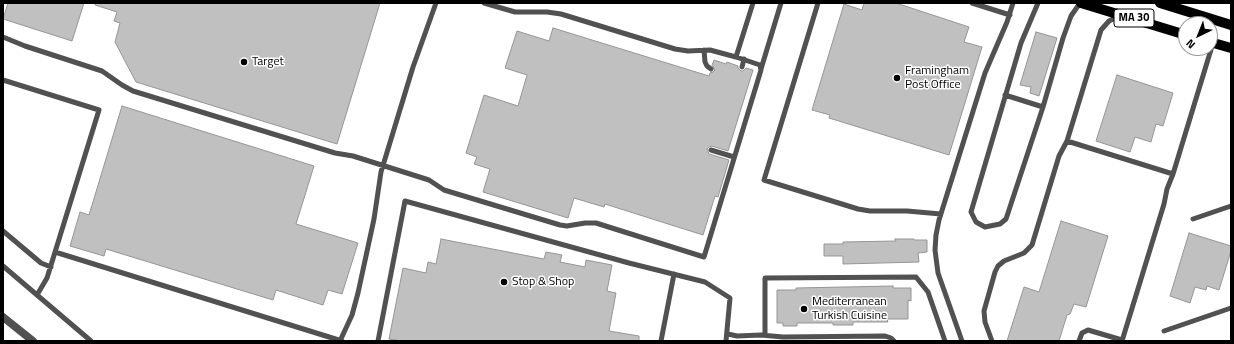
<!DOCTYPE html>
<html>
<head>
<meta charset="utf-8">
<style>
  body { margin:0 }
  #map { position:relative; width:1234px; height:344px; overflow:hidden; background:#fff; font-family:"Titillium Web",sans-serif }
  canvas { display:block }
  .frame { position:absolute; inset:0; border:4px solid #000; pointer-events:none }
  .north { position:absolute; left:1178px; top:16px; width:40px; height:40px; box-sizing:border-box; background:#fff; border:1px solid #999; border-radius:50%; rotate:223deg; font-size:11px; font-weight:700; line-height:16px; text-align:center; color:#000 }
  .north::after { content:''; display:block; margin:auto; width:14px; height:18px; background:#000; clip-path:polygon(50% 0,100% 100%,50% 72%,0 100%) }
</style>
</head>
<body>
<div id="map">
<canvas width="1234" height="344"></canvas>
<div class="frame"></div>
<div class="north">N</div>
</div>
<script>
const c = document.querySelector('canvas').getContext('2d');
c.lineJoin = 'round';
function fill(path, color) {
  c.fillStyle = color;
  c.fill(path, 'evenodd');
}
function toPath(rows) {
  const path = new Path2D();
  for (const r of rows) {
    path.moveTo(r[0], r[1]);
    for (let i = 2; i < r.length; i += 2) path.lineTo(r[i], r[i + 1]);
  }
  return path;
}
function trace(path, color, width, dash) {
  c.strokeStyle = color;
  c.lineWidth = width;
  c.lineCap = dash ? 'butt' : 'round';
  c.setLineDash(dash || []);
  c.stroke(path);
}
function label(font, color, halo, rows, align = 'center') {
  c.font = font + ' "Titillium Web",sans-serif';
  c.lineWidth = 3;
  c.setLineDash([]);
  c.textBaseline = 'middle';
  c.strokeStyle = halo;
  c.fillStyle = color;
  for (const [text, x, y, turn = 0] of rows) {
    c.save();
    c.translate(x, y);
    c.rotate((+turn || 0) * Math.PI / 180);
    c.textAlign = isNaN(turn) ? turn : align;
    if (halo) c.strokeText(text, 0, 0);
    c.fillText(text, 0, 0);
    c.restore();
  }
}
const building = toPath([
  [8,3,84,3,72,41,3,19,8,3],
  [95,3,380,3,337,144,136,82,115,42,120,23,114,21,117,12,95,5,95,3],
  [864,3,896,3,969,27,964,42,982,47,949,155,829,118,830,115,812,110,844,4,862,10,864,3],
  [553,28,709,76,710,73,713,72,715,70,712,65,714,60,726,64,727,62,738,66,738,68,741,71,743,71,746,68,753,70,728,151,712,146,709,147,707,149,709,154,729,160,718,197,715,196,703,235,605,204,604,207,574,198,568,218,483,192,490,169,474,164,477,157,466,153,484,95,518,106,527,75,505,68,517,31,549,41,553,28],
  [1036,32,1057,38,1039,96,1030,93,1031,87,1020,85,1036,32],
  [1117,75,1173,93,1163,126,1156,124,1151,142,1135,137,1130,152,1096,141,1117,75],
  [122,106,314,166,296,224,358,243,342,294,328,290,323,305,276,290,273,300,106,249,104,256,70,246,80,212,89,215,122,106],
  [1061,221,1108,236,1086,307,1074,304,1070,314,1067,315,1059,341,1007,341,1024,287,1039,292,1061,221],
  [1189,233,1231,246,1231,251,1219,290,1207,286,1206,290,1195,287,1190,303,1170,296,1189,233],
  [441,239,544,259,546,252,562,255,560,262,585,267,586,260,612,265,607,291,616,293,609,331,639,336,639,341,401,341,389,339,403,268,426,273,428,262,436,264,441,239],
  [895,239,914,239,914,240,927,240,927,252,918,253,919,262,843,264,843,256,824,256,824,244,843,244,843,242,896,241,895,239],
  [893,286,893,288,911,288,911,301,908,300,908,319,887,319,888,322,853,322,853,325,833,325,833,323,797,323,797,326,783,326,783,323,777,323,777,290,796,290,796,288,893,286]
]);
fill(building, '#c0c0c0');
trace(building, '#959595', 1);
trace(toPath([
  [484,3,515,12,547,12,561,14,675,49,688,51,710,50,736,57],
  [818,3,764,180,858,209,870,211,907,211,941,214],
  [972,3,1010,15],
  [1038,3,1021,43,971,212,976,222,985,227,1000,224,1006,219,1043,107,1063,38,1071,16,1080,3],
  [1119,16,1109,21,1101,30,1067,141,1173,174,1213,43],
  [3,37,25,46,102,71,122,85,133,91,335,153,353,156,429,180,444,190,560,225,567,226,585,223,596,223,704,257,761,70,760,65,736,57,753,3],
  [704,50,705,62,707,66,711,69],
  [742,67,744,59],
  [761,69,781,3],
  [3,80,99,110,47,278,37,295],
  [1005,95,1043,107],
  [711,150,734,157,735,155],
  [1193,219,1231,206],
  [3,231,41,263,51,267],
  [55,252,342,341],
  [3,266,91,341],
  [1164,331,1231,308],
  [728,334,737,336,761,335,783,337,885,336,891,338,894,341],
  [765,335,765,278,916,277,928,292,945,341],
  [340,341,352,315,358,293,374,219,381,172,413,67,436,3],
  [378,341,405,201,629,263,705,282,730,298,726,341],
  [661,341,674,274],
  [962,341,938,273,935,250,936,235,939,220,985,73,1007,22,1013,3],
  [992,341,985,322,984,311,995,272,998,266,1004,261,1024,253,1032,245,1059,156,1067,141],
  [1079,341,1082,333,1088,330,1122,340],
  [1122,341,1164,204,1167,189,1173,174]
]), '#515151', 5);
trace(toPath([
  [3,317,33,341]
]), '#515151', 8);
trace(toPath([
  [1081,3,1186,35],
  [1160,3,1231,25],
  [1210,42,1231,48]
]), '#000', 10);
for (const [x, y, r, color] of [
  [244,62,4,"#000"],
  [897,78,4,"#000"],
  [504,282,4,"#000"],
  [804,309,4,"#000"]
]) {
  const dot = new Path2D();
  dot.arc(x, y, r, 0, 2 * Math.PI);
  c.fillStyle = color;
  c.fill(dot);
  trace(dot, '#fff', 1.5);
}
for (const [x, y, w] of [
  [1134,18,40]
]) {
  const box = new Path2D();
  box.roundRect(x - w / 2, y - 9, w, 18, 3);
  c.fillStyle = '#fff';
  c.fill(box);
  trace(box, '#000', 1);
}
label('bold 11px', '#000', null, [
  ["MA 30",1134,18]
]);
label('12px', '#000', '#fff', [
  ["Target",252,62],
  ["Framingham",905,71],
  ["Post Office",905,85],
  ["Stop & Shop",512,282],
  ["Mediterranean",812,302],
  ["Turkish Cuisine",812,316]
], 'left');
</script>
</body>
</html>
